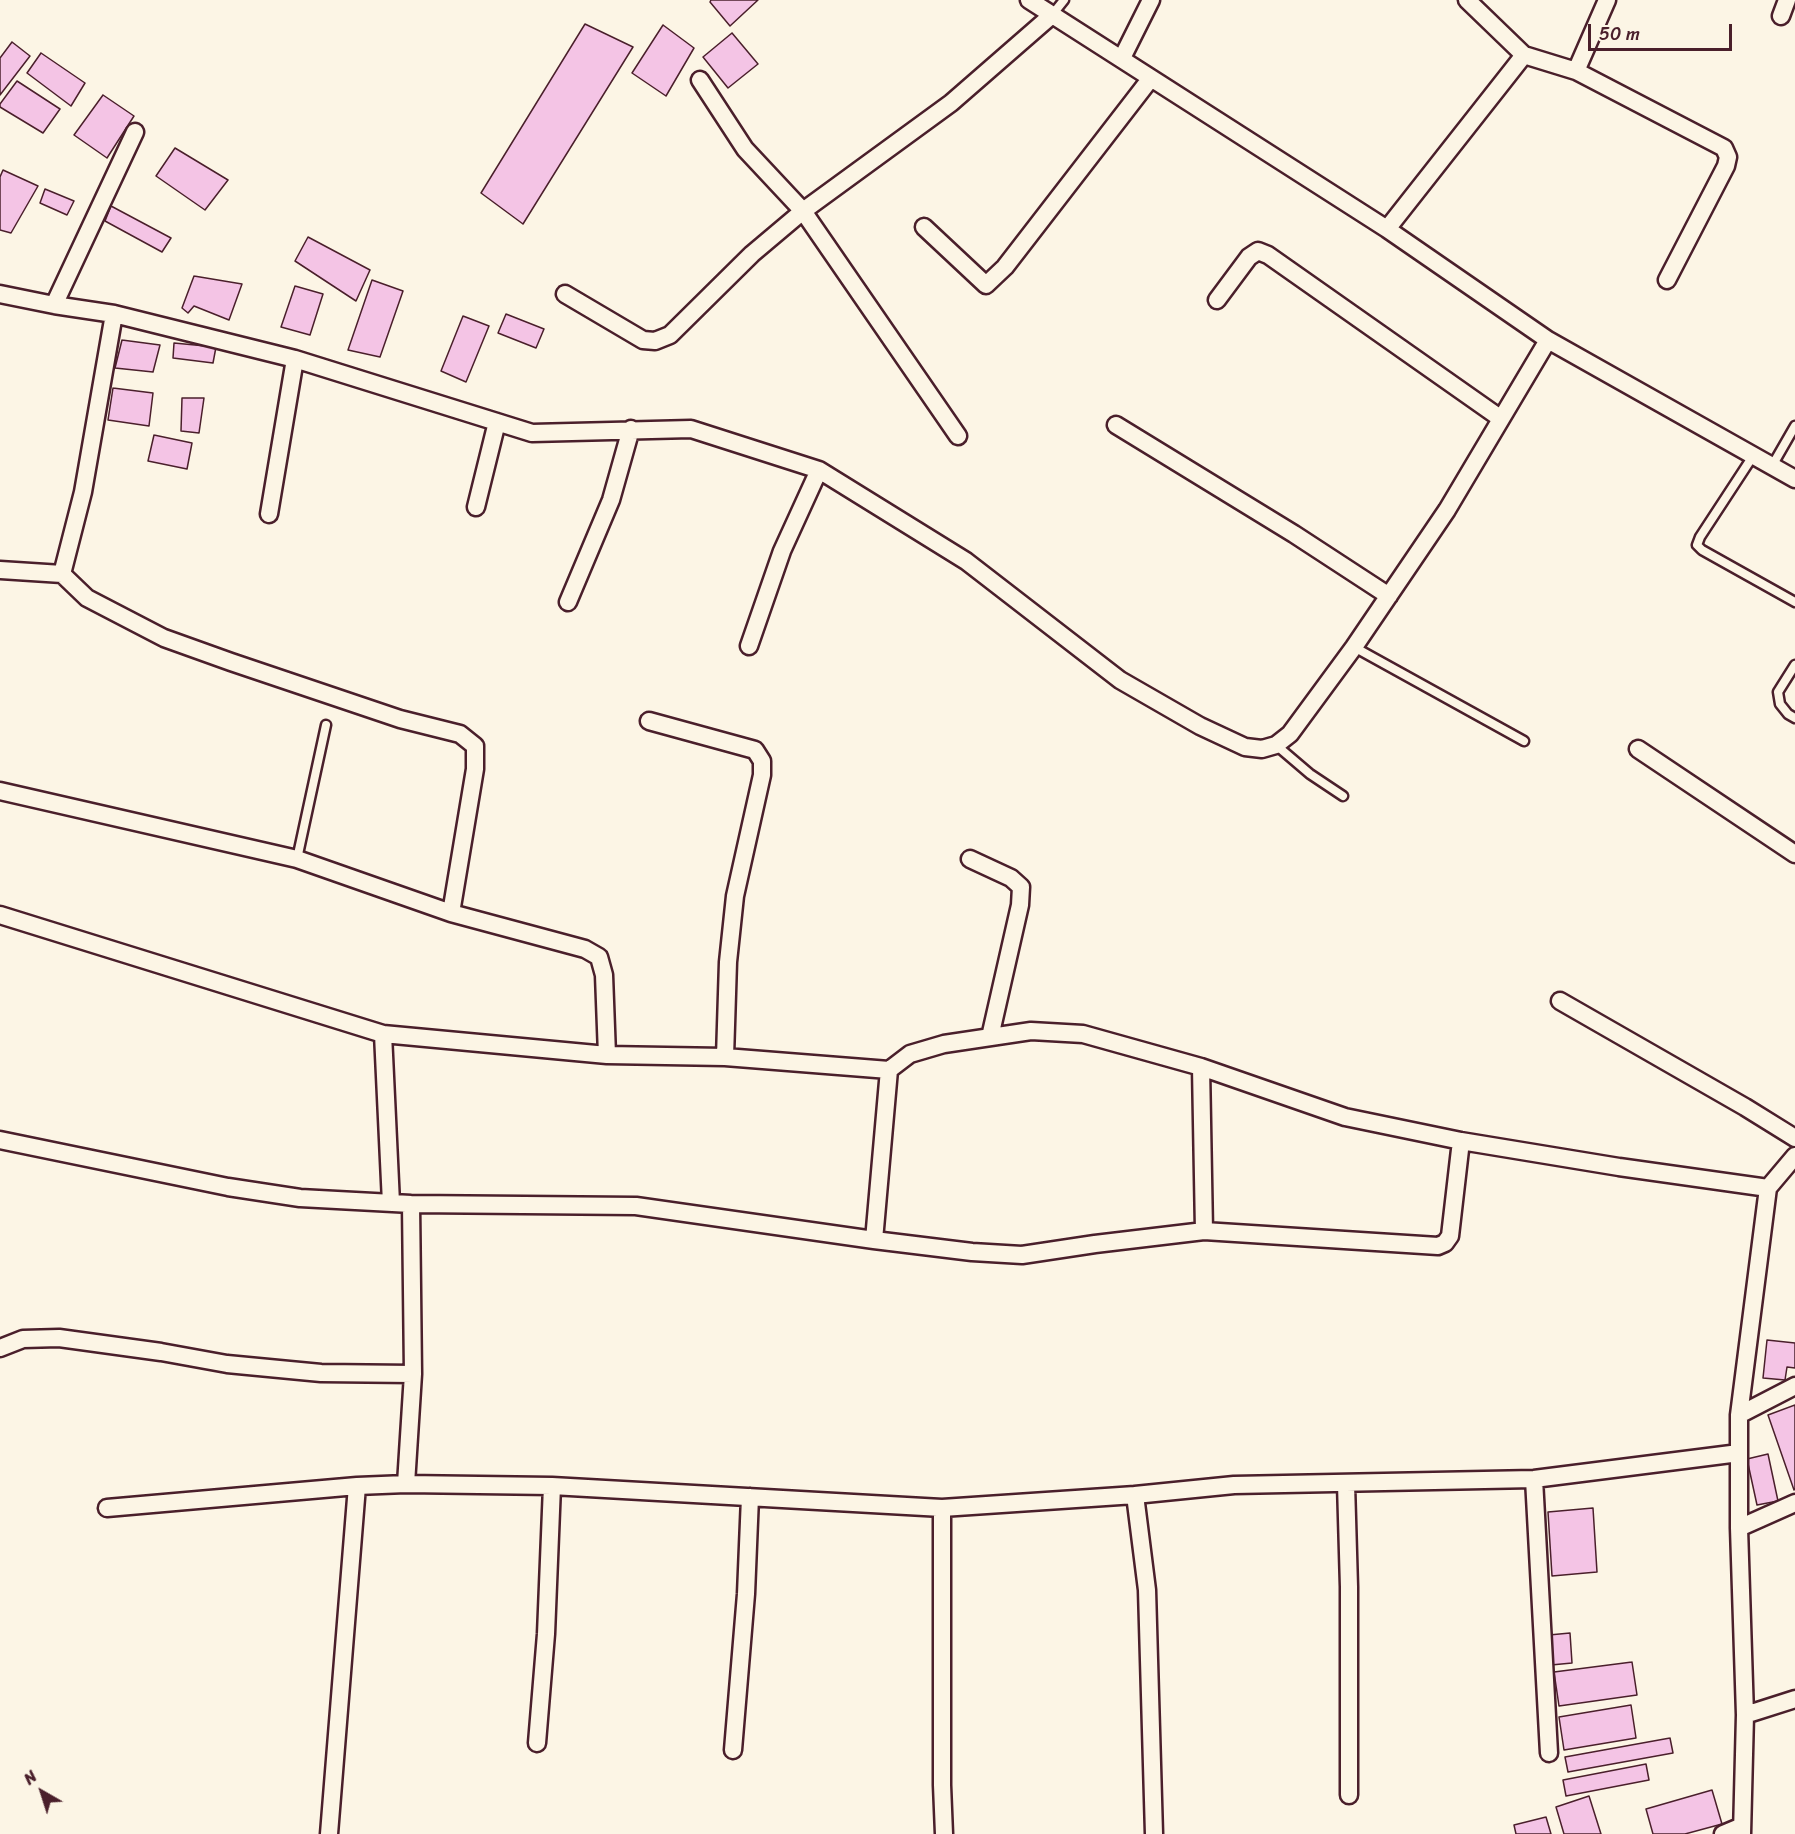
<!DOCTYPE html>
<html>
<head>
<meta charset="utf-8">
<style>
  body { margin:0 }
  #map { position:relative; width:1795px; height:1834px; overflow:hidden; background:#fcf5e5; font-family:Sriracha,sans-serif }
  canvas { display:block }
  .north { position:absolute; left:12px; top:1762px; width:60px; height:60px; -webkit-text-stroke:4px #fcf5e5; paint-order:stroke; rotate:321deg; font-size:16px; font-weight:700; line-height:24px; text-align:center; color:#4a1f2b }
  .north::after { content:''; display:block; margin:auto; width:21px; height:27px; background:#4a1f2b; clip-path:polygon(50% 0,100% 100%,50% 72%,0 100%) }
  .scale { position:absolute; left:1588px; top:24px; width:144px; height:27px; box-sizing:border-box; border:3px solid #4a1f2b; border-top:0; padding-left:8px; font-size:18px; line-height:21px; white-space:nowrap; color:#4a1f2b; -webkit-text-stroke:4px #fcf5e5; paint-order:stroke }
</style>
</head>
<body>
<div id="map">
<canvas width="1795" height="1834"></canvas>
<div class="north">N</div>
<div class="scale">50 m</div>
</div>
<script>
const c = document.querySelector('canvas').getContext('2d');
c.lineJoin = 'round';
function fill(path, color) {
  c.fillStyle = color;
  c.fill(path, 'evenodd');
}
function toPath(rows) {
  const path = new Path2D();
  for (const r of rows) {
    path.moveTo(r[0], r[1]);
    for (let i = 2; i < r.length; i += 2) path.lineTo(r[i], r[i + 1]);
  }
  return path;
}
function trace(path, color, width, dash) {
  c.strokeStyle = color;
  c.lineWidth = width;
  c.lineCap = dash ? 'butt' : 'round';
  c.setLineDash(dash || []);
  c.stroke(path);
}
const building = toPath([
  [711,0,758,0,730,26,710,2,711,0],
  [585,24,633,47,523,224,481,193,585,24],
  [663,25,694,48,666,96,632,73,663,25],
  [732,33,758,64,728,88,703,57,732,33],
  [12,42,30,56,0,95,0,58,12,42],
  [41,53,85,83,71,106,27,73,41,53],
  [17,81,60,109,43,133,0,107,0,104,17,81],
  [103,95,134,116,107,158,74,135,103,95],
  [175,148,228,180,205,210,156,176,175,148],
  [3,170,38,186,11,233,0,230,0,177,3,170],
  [45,189,74,201,67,215,40,203,45,189],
  [111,206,171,238,162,252,105,221,111,206],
  [308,237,370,270,356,301,295,261,308,237],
  [194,276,242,284,229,320,194,306,188,313,182,308,194,276],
  [372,280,403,291,380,357,348,350,372,280],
  [295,286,323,294,310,335,281,327,295,286],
  [506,314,544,329,536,348,498,333,506,314],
  [463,316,489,326,466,382,441,371,463,316],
  [122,340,160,345,153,372,115,368,122,340],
  [174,343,216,347,213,363,173,358,174,343],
  [113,388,153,393,149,426,108,420,113,388],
  [182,398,204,398,199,433,181,431,182,398],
  [154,435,192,443,187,469,148,461,154,435],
  [1767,1340,1795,1343,1795,1368,1787,1367,1785,1380,1763,1378,1767,1340],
  [1795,1405,1795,1489,1794,1490,1768,1415,1795,1405],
  [1768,1454,1778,1501,1757,1505,1747,1459,1768,1454],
  [1593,1508,1597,1572,1552,1576,1548,1512,1593,1508],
  [1570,1633,1572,1663,1551,1665,1549,1635,1570,1633],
  [1632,1662,1637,1695,1559,1706,1554,1672,1632,1662],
  [1631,1705,1636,1738,1564,1750,1559,1717,1631,1705],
  [1670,1738,1673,1753,1568,1772,1565,1757,1670,1738],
  [1646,1764,1649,1780,1566,1796,1563,1780,1646,1764],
  [1712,1790,1722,1824,1685,1834,1653,1834,1646,1809,1712,1790],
  [1589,1796,1601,1834,1564,1834,1556,1807,1589,1796],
  [1546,1817,1551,1834,1516,1834,1514,1825,1546,1817]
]);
fill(building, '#f4c4e5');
trace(building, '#4a1f2b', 1.5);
const service = toPath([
  [1052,15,1064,0],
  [1753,456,1700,537,1697,545,1702,550,1795,602],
  [1772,466,1795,426],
  [1354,647,1524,741],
  [1795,665,1778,692,1780,704,1788,714,1795,718],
  [1276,745,1310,774,1343,796],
  [297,859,326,725]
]);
const minor = toPath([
  [1029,0,1387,229,1548,340,1795,479],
  [1467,0,1524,55,1576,71,1724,148,1728,157,1726,166,1667,280],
  [1781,16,1787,0],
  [1122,58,1151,0],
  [1576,71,1607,0],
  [700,80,745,149,803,211,958,436],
  [924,227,986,285,1005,267,1151,78],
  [1387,229,1524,55],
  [0,294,54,305,114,314,295,359,532,433,691,429,819,470,966,561,1120,680,1200,726,1245,747,1262,749,1276,745,1290,734,1354,647,1447,510,1548,340],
  [565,294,643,340,655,341,670,335,752,254,803,211,951,103,1052,15],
  [1217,300,1249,257,1258,251,1268,255,1500,418],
  [54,305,135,132],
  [1116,425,1294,534,1389,596],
  [476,507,497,422],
  [269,514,295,359],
  [0,570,62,574,87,598,164,638,231,662,400,719,460,734,475,746,475,769,451,913],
  [62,574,83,492,114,314],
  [568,602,611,500,631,429],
  [749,646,782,551,819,470],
  [649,721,755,750,762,761,762,775,735,896,728,962,725,1057],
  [1638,749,1795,854],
  [0,791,297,859,451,913,585,949,599,957,604,975,607,1055],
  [970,859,1011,878,1021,887,1020,905,990,1037],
  [0,915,383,1034,607,1055,725,1057,889,1070,910,1054,944,1044,1031,1031,1083,1034,1201,1067,1345,1117,1461,1141,1619,1167,1768,1188],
  [1560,1001,1745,1107,1795,1138],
  [383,1034,391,1203],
  [1201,1067,1204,1231],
  [0,1140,228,1187,300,1198,411,1204,636,1206,874,1240,972,1252,1022,1255,1095,1244,1204,1231,1438,1246,1445,1243,1450,1236,1461,1141],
  [874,1240,889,1070],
  [0,1348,23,1339,59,1338,161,1352,227,1364,321,1373,413,1374],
  [1739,1415,1795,1386],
  [1534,1479,1549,1753],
  [406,1484,413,1374,411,1204],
  [1346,1484,1349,1587,1349,1795],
  [1135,1495,1147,1590,1154,1834],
  [107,1508,357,1486,406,1484,552,1486,942,1508,1135,1495,1234,1485,1534,1479,1739,1453],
  [942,1508,942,1785,944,1834],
  [1739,1528,1795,1503],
  [1745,1715,1795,1699],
  [537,1743,546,1634,552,1486],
  [733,1750,746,1594,750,1497],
  [329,1834,357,1486],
  [1723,1834,1742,1826],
  [1742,1834,1745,1715,1739,1528,1739,1415,1768,1188,1795,1156]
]);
trace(service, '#4a1f2b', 13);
trace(minor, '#4a1f2b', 21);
trace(service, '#fcf5e5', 8);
trace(minor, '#fcf5e5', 16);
</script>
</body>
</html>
